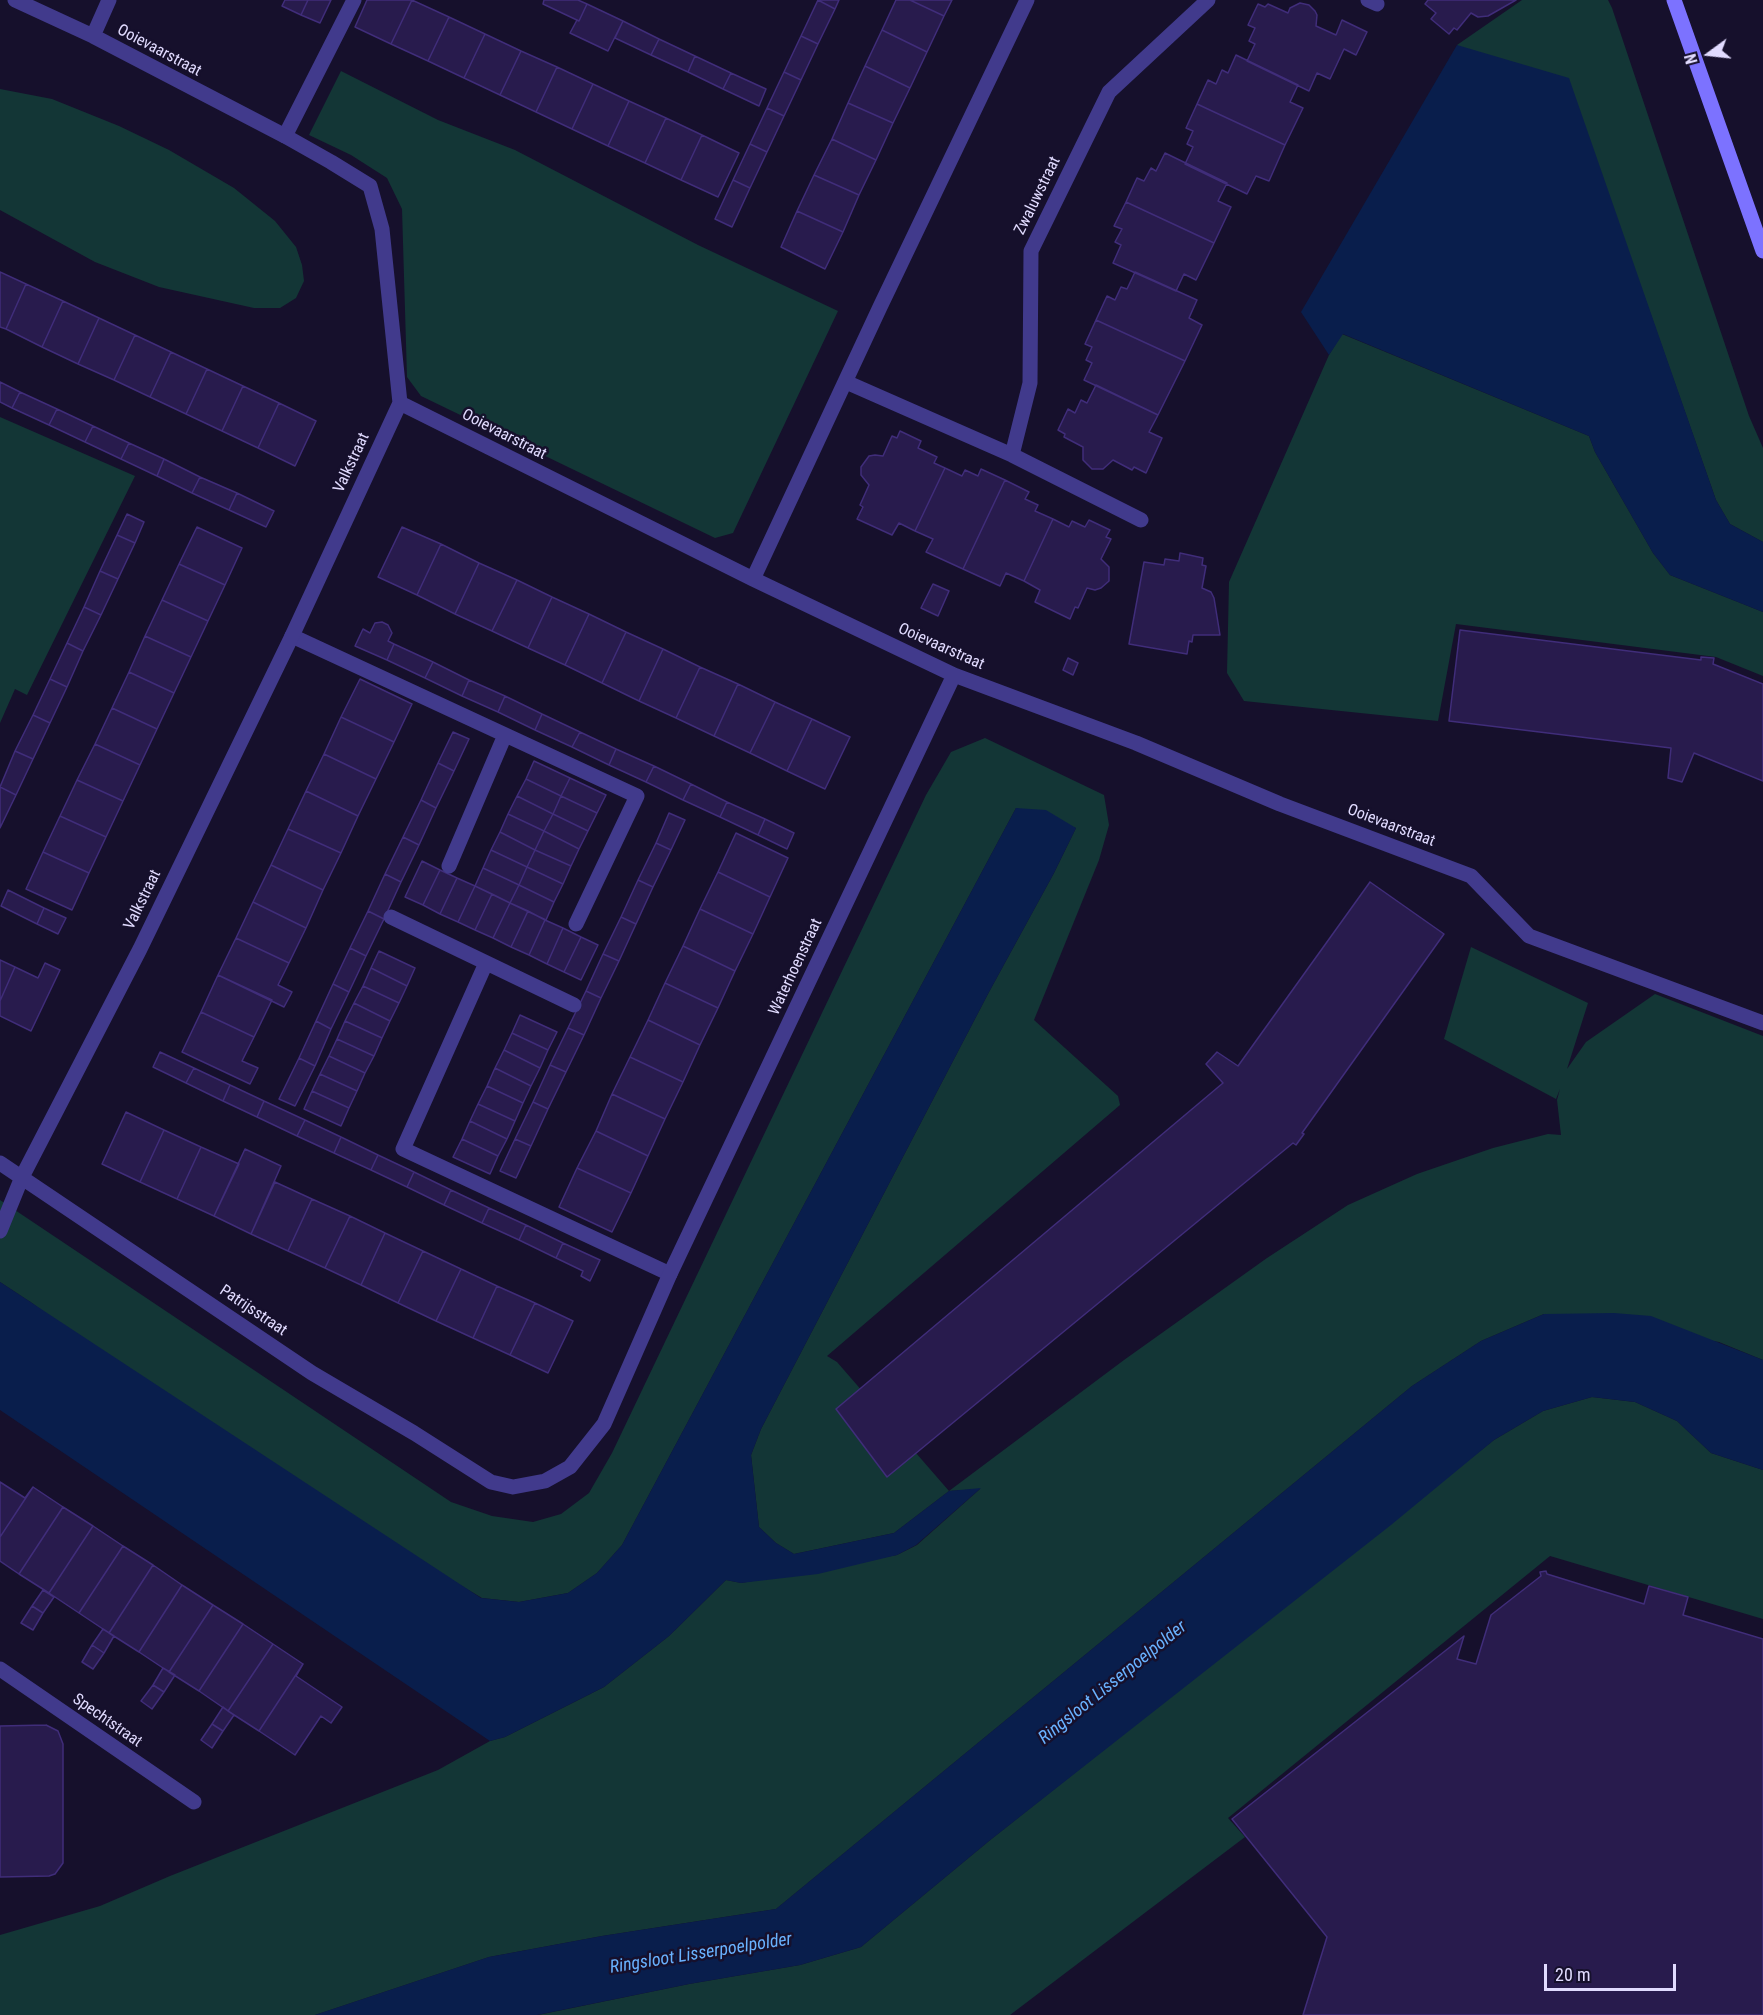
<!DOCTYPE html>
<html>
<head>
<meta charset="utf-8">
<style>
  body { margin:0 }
  #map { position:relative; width:1763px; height:2015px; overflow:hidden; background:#16102c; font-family:"Roboto Condensed",sans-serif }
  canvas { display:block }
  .north { position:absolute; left:1679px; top:24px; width:60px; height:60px; -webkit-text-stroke:4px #16102c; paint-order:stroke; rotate:255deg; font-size:16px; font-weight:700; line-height:24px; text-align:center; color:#e1dbff }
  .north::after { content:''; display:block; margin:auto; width:21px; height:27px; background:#e1dbff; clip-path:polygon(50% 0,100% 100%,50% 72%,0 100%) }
  .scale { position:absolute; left:1544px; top:1964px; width:132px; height:27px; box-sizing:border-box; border:3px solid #e1dbff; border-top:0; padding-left:8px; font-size:18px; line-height:21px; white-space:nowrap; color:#e1dbff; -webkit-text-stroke:4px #16102c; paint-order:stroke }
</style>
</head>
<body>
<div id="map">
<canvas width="1763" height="2015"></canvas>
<div class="north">N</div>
<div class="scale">20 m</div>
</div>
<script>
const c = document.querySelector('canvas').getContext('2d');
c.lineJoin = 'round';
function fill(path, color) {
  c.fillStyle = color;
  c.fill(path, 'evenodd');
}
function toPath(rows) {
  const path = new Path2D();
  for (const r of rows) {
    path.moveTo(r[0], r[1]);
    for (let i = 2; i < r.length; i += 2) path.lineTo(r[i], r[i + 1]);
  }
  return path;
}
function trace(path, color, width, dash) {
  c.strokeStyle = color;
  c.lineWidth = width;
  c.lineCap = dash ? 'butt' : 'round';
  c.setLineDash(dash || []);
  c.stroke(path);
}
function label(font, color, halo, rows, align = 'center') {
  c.font = font + ' "Roboto Condensed",sans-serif';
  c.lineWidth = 5;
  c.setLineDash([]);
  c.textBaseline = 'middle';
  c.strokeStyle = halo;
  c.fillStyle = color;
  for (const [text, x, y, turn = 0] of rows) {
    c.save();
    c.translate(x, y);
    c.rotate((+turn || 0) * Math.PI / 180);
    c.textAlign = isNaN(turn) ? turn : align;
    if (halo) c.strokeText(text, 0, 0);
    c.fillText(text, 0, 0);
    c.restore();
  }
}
fill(toPath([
  [1522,0,1608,0,1612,8,1749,416,1763,448,1763,542,1730,524,1716,500,1641,287,1457,45],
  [341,71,438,120,515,150,698,245,838,311,733,533,715,538,421,396,407,377,402,209,387,178,351,155,309,135],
  [0,89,52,99,119,126,169,150,234,188,275,221,296,247,302,265,304,281,296,298,280,308,254,308,159,287,95,262,0,210],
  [1342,334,1589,436,1595,452,1653,553,1670,575,1763,612,1763,676,1716,657,1456,624,1438,721,1244,701,1227,673,1229,582,1329,355],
  [0,417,135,476,27,695,15,689,0,723],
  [985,738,1104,795,1109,825,1099,860,1034,1020,1118,1096,1120,1105,827,1356,837,1362,949,1491,1124,1360,1267,1258,1348,1205,1417,1174,1493,1148,1548,1134,1561,1135,1557,1100,1560,1089,1556,1099,1444,1039,1471,947,1588,1003,1567,1069,1586,1042,1655,994,1763,1036,1763,1360,1719,1342,1544,1314,1481,1341,1412,1386,776,1909,602,1936,489,1957,315,2015,0,2015,0,1935,100,1906,170,1876,438,1770,490,1741,505,1737,604,1687,669,1636,726,1580,741,1583,897,1555,917,1545,980,1489,949,1491,894,1533,794,1554,776,1543,759,1527,751,1455,761,1429,989,992,1054,873,1076,828,1016,808,622,1545,597,1573,568,1593,519,1602,482,1598,202,1431,32,1303,0,1282,0,1200,451,1502,492,1516,533,1522,561,1514,589,1493,612,1453,926,795,951,752],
  [1592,1397,1635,1402,1677,1421,1711,1453,1763,1470,1763,1619,1550,1556,1228,1818,1245,1837,1010,2015,538,2015,689,1984,800,1965,861,1947,989,1841,1494,1440,1543,1411]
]), '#133636');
fill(toPath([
  [1457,45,1569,78,1716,500,1730,524,1763,542,1763,612,1670,575,1653,553,1595,452,1589,436,1343,334,1329,355,1301,312],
  [1016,808,1046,810,1076,828,1054,873,989,992,761,1429,751,1455,759,1527,776,1543,794,1554,894,1533,949,1491,981,1488,916,1545,897,1555,818,1574,741,1583,726,1580,669,1636,604,1687,505,1737,490,1741,0,1410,0,1282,481,1598,519,1602,568,1593,597,1573,622,1545],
  [1614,1313,1651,1316,1763,1360,1763,1470,1711,1453,1677,1421,1635,1402,1592,1397,1543,1411,1494,1440,1391,1525,989,1841,861,1947,800,1965,689,1984,537,2015,315,2015,489,1957,602,1936,776,1909,1412,1386,1481,1341,1544,1314]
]), '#091e4c');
const building = toPath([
  [285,0,308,0,301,15,282,6,285,0],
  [308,0,331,0,320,23,301,15,308,0],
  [367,0,412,0,391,44,355,27,367,0],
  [412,0,449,17,428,61,391,44,412,0],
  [544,0,578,0,587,4,579,21,543,4,544,0],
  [818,0,835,9,818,44,801,36,818,0],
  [818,0,839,0,835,9,818,0],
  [896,0,910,0,944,16,927,52,882,30,896,0],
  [910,0,952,0,944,16,910,0],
  [1428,0,1516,0,1488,16,1478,17,1471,13,1457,30,1454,28,1449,34,1431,19,1436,13,1425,4,1428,0],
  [1300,3,1309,5,1315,11,1317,15,1316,26,1336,35,1342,20,1367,32,1356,55,1344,49,1330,79,1317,73,1309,91,1247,61,1255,44,1249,41,1255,28,1248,25,1258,4,1265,7,1268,4,1288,13,1290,8,1300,3],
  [587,4,623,21,608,51,570,33,577,20,579,21,587,4],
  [449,17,485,34,464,78,428,61,449,17],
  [623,21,659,39,651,55,615,38,623,21],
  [882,30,927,52,910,88,865,66,882,30],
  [485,34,521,51,500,95,464,78,485,34],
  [801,36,818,44,801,80,784,72,801,36],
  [659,39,695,56,688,72,651,55,659,39],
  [521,51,557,67,536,112,500,95,521,51],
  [1236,55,1298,85,1290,102,1303,108,1285,145,1197,104,1208,80,1216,84,1222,70,1228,73,1236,55],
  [695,56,731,73,723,89,688,72,695,56],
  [865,66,910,88,893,123,848,103,865,66],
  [557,67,593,84,572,129,536,112,557,67],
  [784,72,801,80,784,116,767,108,784,72],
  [731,73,766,89,759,106,723,89,731,73],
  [593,84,629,101,608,146,572,129,593,84],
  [629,101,666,118,645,163,608,146,629,101],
  [848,103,893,123,876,160,832,139,848,103],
  [1197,104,1285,145,1269,181,1256,176,1247,194,1185,164,1193,147,1187,144,1193,131,1186,128,1197,104],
  [767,108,784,116,767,152,750,144,767,108],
  [666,118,702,135,681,180,645,163,666,118],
  [702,135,739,153,718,197,681,180,702,135],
  [832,139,876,160,859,195,814,175,832,139],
  [750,144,767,152,750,188,733,180,750,144],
  [1165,153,1227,183,1218,201,1231,207,1214,243,1126,202,1137,178,1144,181,1151,168,1156,171,1165,153],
  [814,175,859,195,843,232,797,211,814,175],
  [733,180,750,188,732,227,715,219,733,180],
  [1126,202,1214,243,1196,280,1184,274,1176,291,1113,263,1121,245,1115,242,1122,229,1114,226,1126,202],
  [797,211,843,232,825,269,781,247,797,211],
  [0,272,26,284,6,329,0,327,0,272],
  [1135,272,1197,300,1189,318,1202,325,1185,361,1096,320,1107,296,1115,300,1121,287,1127,289,1135,272],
  [26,284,63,301,42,347,6,329,26,284],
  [63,301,99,318,78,364,42,347,63,301],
  [99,318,135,335,114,380,78,364,99,318],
  [1096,320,1185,361,1158,415,1084,380,1092,363,1086,360,1092,347,1085,344,1096,320],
  [135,335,171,352,150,397,114,380,135,335],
  [171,352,207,369,186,414,150,397,171,352],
  [207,369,243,386,222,431,186,414,207,369],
  [0,382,20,392,12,408,0,402,0,382],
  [1096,385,1158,415,1149,432,1162,438,1146,473,1134,467,1132,470,1113,460,1103,469,1092,469,1083,460,1083,447,1064,437,1065,434,1058,430,1068,409,1075,413,1081,400,1087,403,1096,385],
  [243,386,279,403,258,448,222,431,243,386],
  [20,392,57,409,49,425,12,408,20,392],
  [279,403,316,421,295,466,258,448,279,403],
  [57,409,93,426,85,442,49,425,57,409],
  [93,426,129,443,121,459,85,442,93,426],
  [900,431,921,441,918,448,937,457,934,463,945,468,915,531,899,523,892,535,857,519,863,507,860,505,869,485,861,475,861,467,869,456,875,455,883,456,892,436,897,438,900,431],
  [129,443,164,459,157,476,121,459,129,443],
  [164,459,200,477,192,493,157,476,164,459],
  [945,468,962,476,965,470,978,476,981,469,1005,480,963,569,926,552,933,539,915,531,945,468],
  [200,477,237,493,229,510,192,493,200,477],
  [1005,480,1029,492,1025,499,1038,505,1035,511,1053,519,1024,581,1006,573,1000,586,963,569,1005,480],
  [237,493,274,511,266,527,229,510,237,493],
  [127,514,144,522,135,543,117,535,127,514],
  [1053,519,1069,527,1072,521,1085,527,1089,520,1110,530,1106,537,1111,539,1101,559,1109,567,1109,581,1101,588,1095,590,1087,588,1078,608,1075,607,1070,619,1035,602,1040,590,1024,581,1053,519],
  [197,527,242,548,225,585,179,564,197,527],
  [402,527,441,544,417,595,378,577,402,527],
  [117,535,135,543,118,579,100,571,117,535],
  [441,544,479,563,455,614,417,595,441,544],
  [1180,553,1203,558,1202,565,1206,566,1202,588,1211,592,1214,598,1220,635,1193,635,1192,642,1189,641,1187,654,1129,644,1144,562,1164,565,1165,559,1179,561,1180,553],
  [479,563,517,580,492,631,455,614,479,563],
  [179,564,225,585,208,621,162,600,179,564],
  [100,571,118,579,101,615,84,607,100,571],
  [517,580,552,597,528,648,492,631,517,580],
  [933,584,949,591,938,616,921,608,933,584],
  [552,597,589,614,565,665,528,648,552,597],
  [162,600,208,621,191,657,145,636,162,600],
  [84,607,101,615,83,651,67,643,84,607],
  [589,614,626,632,602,683,565,665,589,614],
  [382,622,388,625,392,633,388,641,394,644,387,660,355,646,363,629,370,633,375,623,382,622],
  [1460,630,1701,660,1701,657,1714,658,1713,664,1763,684,1763,781,1694,753,1682,782,1668,778,1671,748,1449,721,1460,630],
  [626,632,663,649,639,701,602,683,626,632],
  [145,636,191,657,174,693,129,672,145,636],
  [67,643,83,651,67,687,50,679,67,643],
  [394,644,433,662,425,678,387,660,394,644],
  [663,649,700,667,676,718,639,701,663,649],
  [1068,658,1078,663,1073,675,1063,670,1068,658],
  [433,662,469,680,462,696,425,678,433,662],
  [700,667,738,684,714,736,676,718,700,667],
  [129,672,174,693,157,729,112,708,129,672],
  [50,679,67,687,50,723,33,715,50,679],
  [360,679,412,704,394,742,341,717,360,679],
  [469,680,505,696,498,712,462,696,469,680],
  [738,684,775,702,750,753,714,736,738,684],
  [505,696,542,714,535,730,498,712,505,696],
  [775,702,812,719,787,771,750,753,775,702],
  [112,708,157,729,140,765,95,744,112,708],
  [542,714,580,732,572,747,535,730,542,714],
  [33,715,50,723,33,759,15,751,33,715],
  [341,717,394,742,376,779,324,754,341,717],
  [812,719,850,737,825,789,787,771,812,719],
  [453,732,469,739,454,771,438,763,453,732],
  [580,732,616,749,609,765,572,747,580,732],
  [95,744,140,765,123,801,77,780,95,744],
  [616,749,654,766,646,782,609,765,616,749],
  [15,751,33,759,16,795,0,787,15,751],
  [324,754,376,779,358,816,306,791,324,754],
  [534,761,570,778,561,796,526,779,534,761],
  [438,763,454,771,436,808,421,800,438,763],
  [654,766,691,784,683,800,646,782,654,766],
  [570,778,606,795,597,813,561,796,570,778],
  [526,779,561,796,553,814,517,796,526,779],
  [77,780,123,801,106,837,60,816,77,780],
  [691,784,727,802,720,817,683,800,691,784],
  [0,787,16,795,0,828,0,787],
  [306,791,358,816,341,853,288,829,306,791],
  [517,796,553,814,544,831,508,814,517,796],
  [561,796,597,813,588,831,553,814,561,796],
  [421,800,436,808,419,845,403,837,421,800],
  [727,802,765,819,758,835,720,817,727,802],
  [669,813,685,820,671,850,656,843,669,813],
  [508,814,544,831,535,850,500,832,508,814],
  [553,814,588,831,579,849,544,831,553,814],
  [60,816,106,837,89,873,43,852,60,816],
  [765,819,794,833,787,849,758,835,765,819],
  [288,829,341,853,323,890,271,865,288,829],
  [544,831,579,849,571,866,535,850,544,831],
  [500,832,535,850,527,867,491,850,500,832],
  [736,833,788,858,770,897,718,872,736,833],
  [403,837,419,845,401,882,385,874,403,837],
  [656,843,671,850,653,887,638,880,656,843],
  [491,850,527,867,519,885,483,868,491,850],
  [535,850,571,866,563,884,527,867,535,850],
  [43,852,89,873,72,910,26,889,43,852],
  [422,861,440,870,423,905,405,897,422,861],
  [271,865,323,890,306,928,253,902,271,865],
  [527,867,563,884,554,902,519,885,527,867],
  [483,868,519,885,510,903,475,886,483,868],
  [440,870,457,878,440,914,423,905,440,870],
  [718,872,770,897,753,934,700,909,718,872],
  [385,874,401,882,384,919,368,911,385,874],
  [457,878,475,886,458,922,440,914,457,878],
  [638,880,653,887,636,924,621,917,638,880],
  [1370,882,1444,934,1302,1133,1304,1134,1296,1145,1293,1143,887,1477,836,1409,1223,1083,1206,1064,1217,1052,1238,1066,1370,882],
  [519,885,554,902,546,920,510,903,519,885],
  [475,886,492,894,475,930,458,922,475,886],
  [8,890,44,908,37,924,1,906,8,890],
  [492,894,510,903,493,938,475,930,492,894],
  [253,902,306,928,289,963,236,938,253,902],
  [510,903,528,911,511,947,493,938,510,903],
  [44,908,66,918,58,934,37,924,44,908],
  [700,909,753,934,735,971,683,946,700,909],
  [368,911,384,919,366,956,350,948,368,911],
  [528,911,545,920,529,955,511,947,528,911],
  [621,917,636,924,619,961,603,954,621,917],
  [545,920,563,928,547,964,529,955,545,920],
  [563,928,581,937,564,972,547,964,563,928],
  [581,937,598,945,581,980,564,972,581,937],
  [236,938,289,963,278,985,292,992,284,1007,218,975,236,938],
  [683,946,735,971,718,1008,665,983,683,946],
  [350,948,366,956,349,992,333,984,350,948],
  [379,951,415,968,407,986,371,968,379,951],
  [603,954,619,961,601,998,586,991,603,954],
  [0,960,15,967,0,1001,0,960],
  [45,963,60,970,31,1031,0,1016,0,1001,15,967,38,978,45,963],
  [371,968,407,986,399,1003,363,986,371,968],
  [218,975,272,1000,254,1037,201,1012,218,975],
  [665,983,718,1008,700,1045,648,1020,665,983],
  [333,984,349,992,331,1029,316,1021,333,984],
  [363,986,399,1003,390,1021,354,1003,363,986],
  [586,991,601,998,584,1035,568,1028,586,991],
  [354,1003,390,1021,382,1038,345,1021,354,1003],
  [201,1012,254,1037,242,1061,258,1068,250,1084,182,1052,201,1012],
  [520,1015,557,1032,548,1050,512,1033,520,1015],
  [648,1020,700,1045,683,1082,630,1057,648,1020],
  [316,1021,331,1029,315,1066,299,1058,316,1021],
  [345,1021,382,1038,374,1056,337,1039,345,1021],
  [568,1028,584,1035,566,1072,550,1065,568,1028],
  [512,1033,548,1050,540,1068,504,1050,512,1033],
  [337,1039,374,1056,365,1073,329,1056,337,1039],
  [504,1050,540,1068,531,1086,495,1068,504,1050],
  [160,1052,194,1068,186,1083,153,1067,160,1052],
  [329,1056,365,1073,357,1091,320,1074,329,1056],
  [630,1057,683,1082,665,1119,612,1094,630,1057],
  [299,1058,315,1066,295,1106,279,1099,299,1058],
  [550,1065,566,1072,548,1109,533,1102,550,1065],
  [194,1068,230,1085,223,1101,186,1083,194,1068],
  [495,1068,531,1086,523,1103,487,1086,495,1068],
  [320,1074,357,1091,349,1108,312,1091,320,1074],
  [230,1085,264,1101,257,1117,223,1101,230,1085],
  [487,1086,523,1103,515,1121,478,1104,487,1086],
  [312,1091,349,1108,341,1126,304,1109,312,1091],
  [612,1094,665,1119,648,1156,596,1131,612,1094],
  [264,1101,305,1120,297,1136,257,1117,264,1101],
  [533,1102,548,1109,531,1146,515,1139,533,1102],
  [478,1104,515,1121,507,1139,470,1121,478,1104],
  [126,1112,164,1130,140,1182,102,1164,126,1112],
  [305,1120,341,1137,334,1153,297,1136,305,1120],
  [470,1121,507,1139,498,1156,462,1139,470,1121],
  [164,1130,201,1147,177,1199,140,1182,164,1130],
  [596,1131,648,1156,631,1193,577,1168,596,1131],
  [341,1137,378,1155,371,1170,334,1153,341,1137],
  [462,1139,498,1156,490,1174,453,1157,462,1139],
  [515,1139,531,1146,516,1178,500,1171,515,1139],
  [201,1147,239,1164,214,1216,177,1199,201,1147],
  [245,1149,281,1166,251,1234,214,1216,245,1149],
  [378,1155,414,1172,407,1187,371,1170,378,1155],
  [577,1168,631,1193,612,1232,559,1207,577,1168],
  [414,1172,451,1190,444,1205,407,1187,414,1172],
  [275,1182,312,1199,288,1251,251,1234,275,1182],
  [451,1190,489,1208,482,1223,444,1205,451,1190],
  [312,1199,350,1216,325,1268,288,1251,312,1199],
  [489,1208,526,1225,519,1240,482,1223,489,1208],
  [350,1216,385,1233,361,1285,325,1268,350,1216],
  [526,1225,563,1243,556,1258,519,1240,526,1225],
  [385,1233,423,1251,398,1303,361,1285,385,1233],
  [563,1243,600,1260,590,1281,581,1276,583,1271,556,1258,563,1243],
  [423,1251,461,1269,436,1321,398,1303,423,1251],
  [461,1269,497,1286,473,1338,436,1321,461,1269],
  [497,1286,535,1303,510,1355,473,1338,497,1286],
  [535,1303,573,1321,548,1373,510,1355,535,1303],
  [0,1482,25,1498,33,1487,0,1537,0,1482],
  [33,1487,63,1507,19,1574,0,1561,0,1537,33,1487],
  [63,1507,93,1526,49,1593,19,1574,63,1507],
  [93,1526,123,1546,79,1613,49,1593,93,1526],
  [123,1546,153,1565,109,1633,79,1613,123,1546],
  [153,1565,182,1585,139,1652,109,1633,153,1565],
  [1546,1571,1547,1574,1644,1604,1649,1586,1688,1597,1683,1615,1763,1639,1763,2015,1303,2015,1327,1937,1232,1819,1464,1636,1457,1659,1476,1664,1491,1615,1541,1576,1540,1572,1546,1571],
  [182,1585,213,1605,169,1672,139,1652,182,1585],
  [43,1590,54,1597,43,1613,32,1606,43,1590],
  [213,1605,243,1624,199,1691,169,1672,213,1605],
  [32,1606,43,1613,33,1630,21,1623,32,1606],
  [243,1624,273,1644,228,1711,199,1691,243,1624],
  [103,1629,114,1636,104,1653,92,1645,103,1629],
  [273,1644,303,1664,259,1731,228,1711,273,1644],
  [92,1645,104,1653,93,1669,82,1662,92,1645],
  [303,1664,296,1676,342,1707,331,1723,321,1716,295,1755,259,1731,303,1664],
  [163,1668,175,1675,164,1692,153,1685,163,1668],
  [153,1685,164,1692,152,1709,141,1701,153,1685],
  [223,1707,234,1715,223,1731,212,1724,223,1707],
  [212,1724,223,1731,212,1748,201,1740,212,1724],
  [46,1725,58,1731,63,1744,63,1863,55,1874,49,1876,0,1877,0,1726,46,1725]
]);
fill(building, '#281b4d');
trace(building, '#402d7a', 1.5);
trace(toPath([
  [285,136,354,0],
  [292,636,637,796,576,924],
  [449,866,505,735],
  [391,917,574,1005],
  [486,963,403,1149,670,1274]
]), '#413a8c', 15);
trace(toPath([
  [15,0,93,36,285,136,331,162,370,186,382,229,400,403,753,579,954,675,1136,743,1280,804,1471,876,1529,936,1763,1023],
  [1368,0,1377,4],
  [93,36,109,0],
  [846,382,1012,455,1141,520],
  [1012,455,1030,383,1031,251,1109,92,1208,0],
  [753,579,880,307,1027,0],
  [0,1163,312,1373,414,1433,491,1482,513,1487,545,1481,570,1467,604,1424,670,1274,954,675],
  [0,1231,22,1177,140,949,292,636,400,403],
  [0,1669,194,1802]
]), '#413a8c', 15);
trace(toPath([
  [1674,0,1763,251]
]), '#7c72ff', 15);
label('16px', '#e1dbff', '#16102c', [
  ["Ooievaarstraat",159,51,28],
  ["Zwaluwstraat",1038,196,-64],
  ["Ooievaarstraat",504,435,27],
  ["Valkstraat",352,463,-65],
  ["Ooievaarstraat",941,647,24],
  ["Ooievaarstraat",1391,826,21],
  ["Valkstraat",143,900,-64],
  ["Waterhoenstraat",796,967,-65],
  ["Patrijsstraat",253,1311,34],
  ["Spechtstraat",107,1721,35]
]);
label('italic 18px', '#69b2ff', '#16102c', [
  ["Ringsloot Lisserpoelpolder",1113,1683,-39],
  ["Ringsloot Lisserpoelpolder",701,1954,-9]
]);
</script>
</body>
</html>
